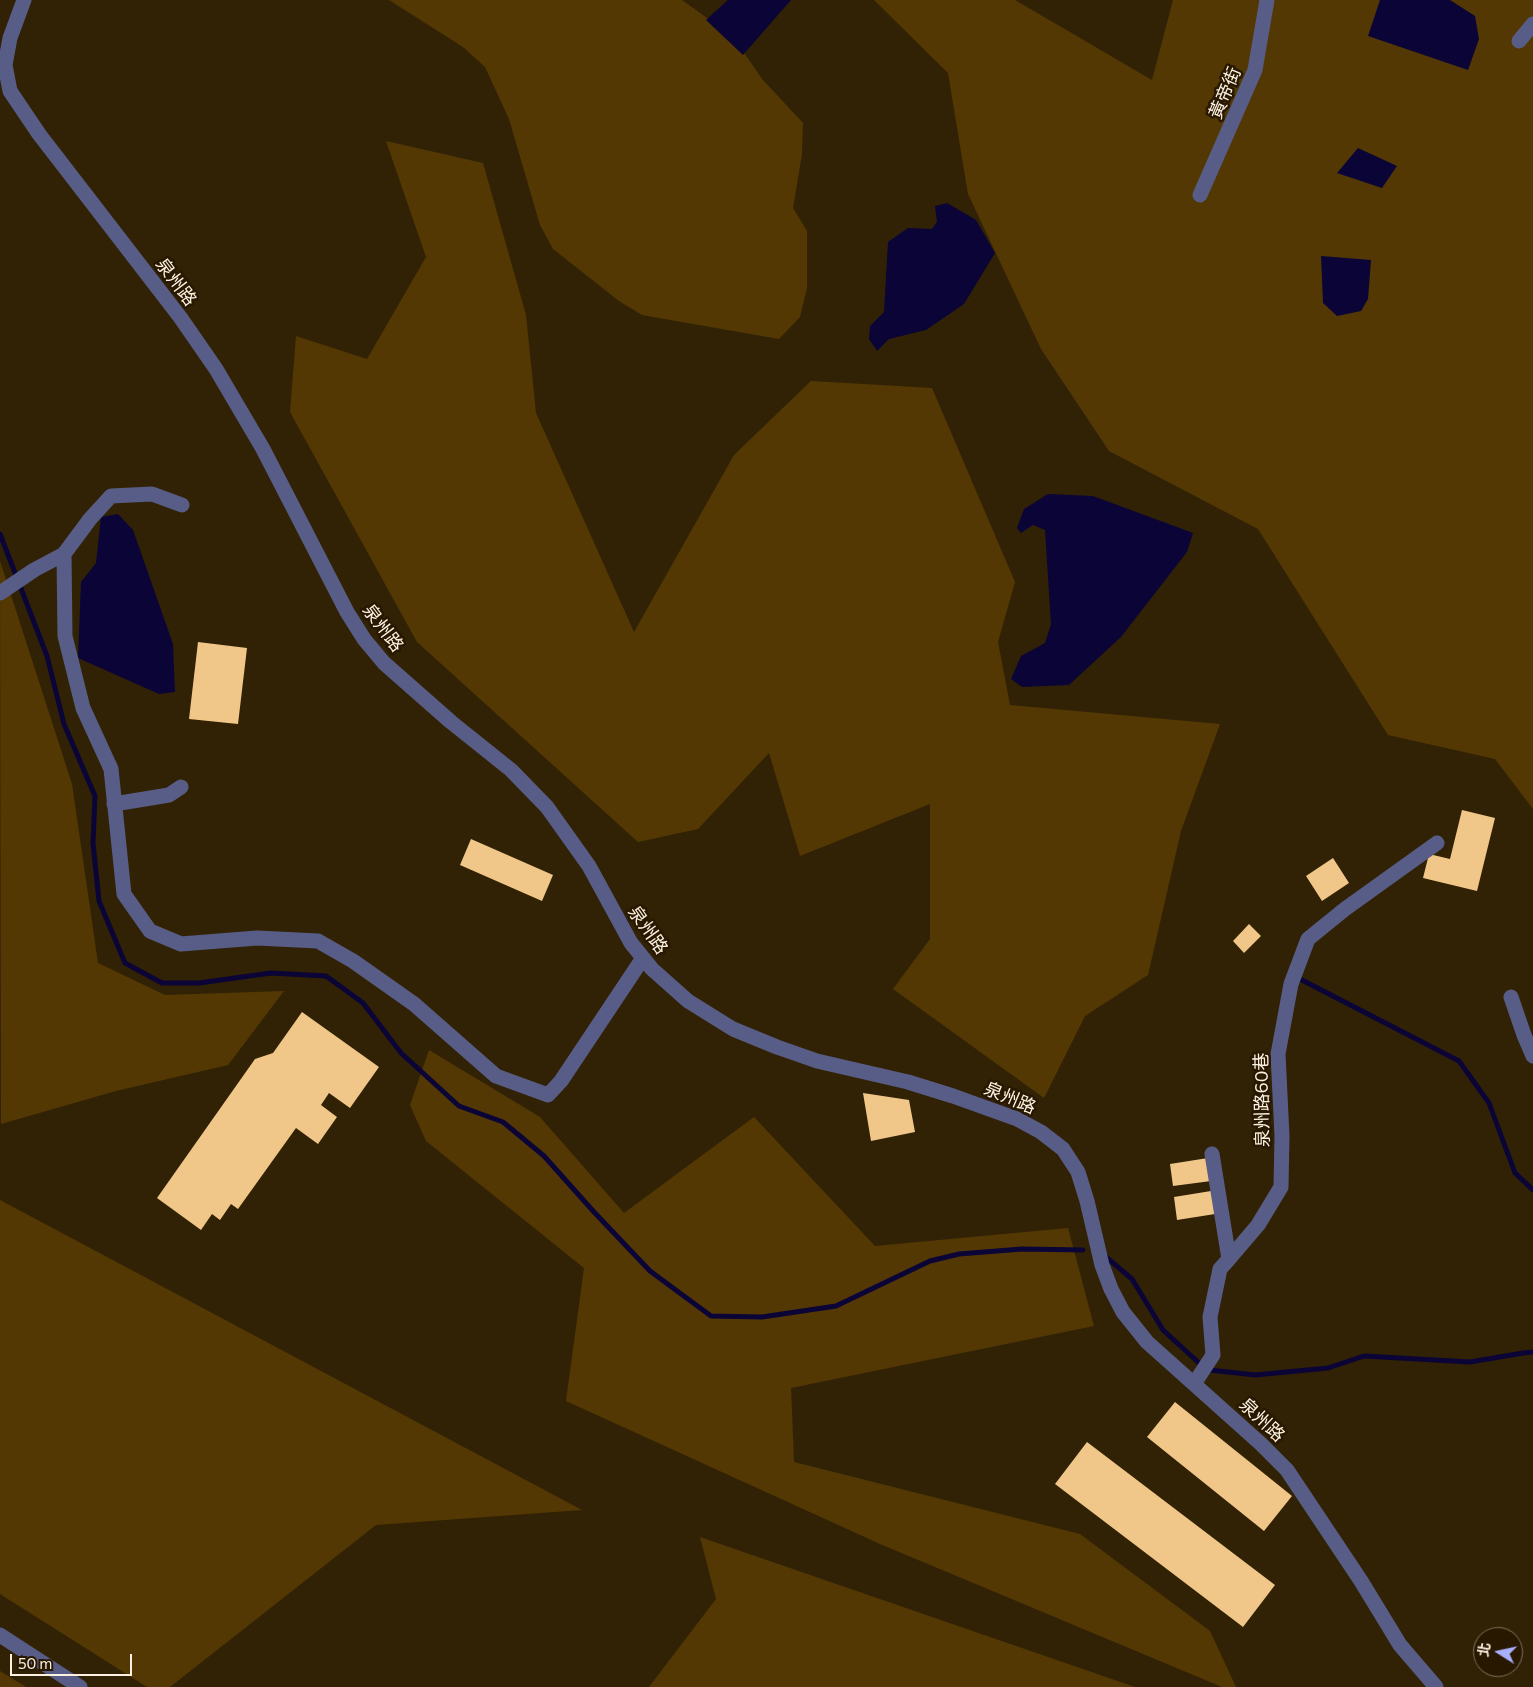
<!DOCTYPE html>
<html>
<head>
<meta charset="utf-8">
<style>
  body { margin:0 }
  #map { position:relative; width:1533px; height:1687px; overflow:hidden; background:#322205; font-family:Commissioner,"Noto Sans TC",sans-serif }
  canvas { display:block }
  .north { position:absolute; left:1473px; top:1627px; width:50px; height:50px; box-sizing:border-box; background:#281800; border:1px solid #7d6f5a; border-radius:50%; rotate:280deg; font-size:14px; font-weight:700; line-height:20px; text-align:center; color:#fdf2e2 }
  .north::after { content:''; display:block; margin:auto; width:18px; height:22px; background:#a8b0fc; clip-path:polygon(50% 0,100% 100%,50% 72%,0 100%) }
  .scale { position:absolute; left:10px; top:1654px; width:122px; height:22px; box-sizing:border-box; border:2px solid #fdf2e2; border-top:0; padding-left:6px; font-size:15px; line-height:18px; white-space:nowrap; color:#fdf2e2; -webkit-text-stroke:4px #281800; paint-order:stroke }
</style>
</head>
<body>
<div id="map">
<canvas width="1533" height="1687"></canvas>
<div class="north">北</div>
<div class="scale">50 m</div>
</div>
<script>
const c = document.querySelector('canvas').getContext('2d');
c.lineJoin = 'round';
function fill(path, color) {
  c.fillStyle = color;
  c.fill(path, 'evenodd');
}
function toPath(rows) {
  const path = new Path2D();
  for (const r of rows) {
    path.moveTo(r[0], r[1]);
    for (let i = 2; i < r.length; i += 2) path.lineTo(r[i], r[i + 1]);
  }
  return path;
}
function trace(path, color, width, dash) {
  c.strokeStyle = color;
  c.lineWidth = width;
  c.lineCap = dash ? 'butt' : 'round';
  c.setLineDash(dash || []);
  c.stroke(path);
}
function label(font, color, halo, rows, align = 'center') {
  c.font = font + ' Commissioner,"Noto Sans TC",sans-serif';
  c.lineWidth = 5;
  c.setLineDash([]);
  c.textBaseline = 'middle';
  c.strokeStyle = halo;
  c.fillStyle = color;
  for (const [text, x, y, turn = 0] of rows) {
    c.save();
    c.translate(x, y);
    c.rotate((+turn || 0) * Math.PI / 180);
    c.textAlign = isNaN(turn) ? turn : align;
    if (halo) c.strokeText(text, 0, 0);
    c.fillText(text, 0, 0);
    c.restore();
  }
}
fill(toPath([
  [389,0,682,0,732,36,763,80,803,123,802,154,793,208,807,231,807,288,800,317,779,339,642,315,619,301,553,249,540,225,509,119,485,67,463,47],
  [874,0,1015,0,1152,80,1173,0,1533,0,1533,809,1495,759,1388,735,1258,529,1109,451,1041,349,968,194,948,73],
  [386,141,483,163,526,315,536,413,634,632,734,455,811,381,932,388,1015,582,998,642,1010,705,1220,724,1181,831,1148,975,1085,1016,1044,1098,893,989,930,939,930,804,800,856,769,753,698,829,638,842,417,642,290,412,296,336,367,359,426,257],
  [0,561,72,784,98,963,165,995,284,991,228,1065,116,1091,1,1124],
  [429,1050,540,1117,624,1213,754,1117,875,1246,1068,1228,1094,1326,791,1388,794,1462,1080,1534,1210,1631,1236,1687,1222,1687,880,1544,566,1401,584,1268,426,1141,410,1105],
  [0,1200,582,1510,376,1525,170,1687,147,1687,0,1594],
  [700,1537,1135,1687,649,1687,716,1599],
  [0,1671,26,1687,0,1687]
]), '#533804');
fill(toPath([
  [728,0,791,0,743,55,706,20],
  [1380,0,1450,0,1475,16,1479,39,1468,70,1368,36],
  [1358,148,1397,166,1382,188,1337,173],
  [947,203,976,220,995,253,964,304,926,330,889,339,877,351,869,339,870,326,884,312,888,242,908,228,932,229,937,222,935,206],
  [1321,256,1371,260,1368,299,1361,311,1337,316,1323,303],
  [1048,494,1093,496,1193,533,1187,552,1121,637,1069,685,1022,687,1011,679,1021,656,1045,643,1051,624,1045,530,1033,525,1021,533,1017,528,1024,509],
  [118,514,133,530,173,644,175,692,159,694,78,658,81,582,96,563,101,517]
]), '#0b0436');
trace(toPath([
  [0,534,47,656,64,724,95,796,93,843,99,901,125,963,162,983,199,983,271,973,326,976,363,1003,401,1053,459,1106,503,1122,544,1156,594,1212,650,1271,711,1316,762,1317,836,1306,930,1261,959,1254,1022,1249,1083,1250],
  [1298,978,1459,1061,1489,1103,1515,1173,1533,1190],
  [1106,1257,1132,1279,1163,1330,1199,1363],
  [1210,1370,1255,1375,1328,1368,1364,1356,1470,1362,1523,1353,1533,1352]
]), '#0b0436', 5);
fill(toPath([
  [198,642,247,648,238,724,189,719],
  [1462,810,1495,818,1477,891,1423,878,1429,854,1450,859],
  [471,839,553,875,542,901,460,865],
  [1333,858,1349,883,1322,901,1306,876],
  [1249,924,1261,936,1244,953,1233,941],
  [302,1012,379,1067,350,1108,329,1093,321,1105,337,1117,318,1144,296,1128,238,1209,231,1204,220,1220,212,1214,201,1230,157,1198,255,1059,273,1053],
  [863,1093,909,1100,915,1132,871,1141],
  [1208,1158,1211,1181,1173,1186,1170,1164],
  [1211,1191,1215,1214,1177,1220,1174,1197],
  [1175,1402,1292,1496,1264,1531,1147,1437],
  [1087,1442,1275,1585,1243,1627,1055,1484]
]), '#f1c789');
trace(toPath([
  [24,0,10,38,5,65,10,91,39,134,180,317,216,369,263,449,347,612,364,639,384,663,451,722,511,770,547,807,589,866,631,943,652,969,688,1001,733,1029,777,1047,817,1061,908,1082,953,1096,1017,1119,1041,1132,1063,1149,1078,1172,1087,1201,1102,1265,1111,1289,1123,1312,1147,1342,1261,1444,1287,1470,1361,1581,1400,1645,1436,1687],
  [1519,41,1533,24],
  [1200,195,1255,70,1267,0],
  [64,554,65,636,83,708,111,769,124,894,150,931,181,944,257,938,318,941,353,961,414,1004,496,1076,548,1095,561,1081,643,958],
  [0,593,34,570,64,554,90,519,111,496,152,494,182,505],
  [114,804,169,795,181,787],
  [1511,997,1524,1035,1533,1056],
  [1229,1259,1258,1225,1281,1187,1282,1136,1278,1054,1291,984,1308,939,1345,909,1437,843],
  [1194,1384,1213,1355,1210,1317,1220,1269,1229,1259,1212,1154],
  [0,1635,80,1687]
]), '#585d87', 15);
label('18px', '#fdf2e2', '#281800', [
  ["黃帝街",1225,93,-67],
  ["泉州路",176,282,53],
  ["泉州路",383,628,53],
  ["泉州路",648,930,55],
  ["泉州路",1010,1098,23],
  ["泉州路60巷",1262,1100,-91],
  ["泉州路",1262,1420,43]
]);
</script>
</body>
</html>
